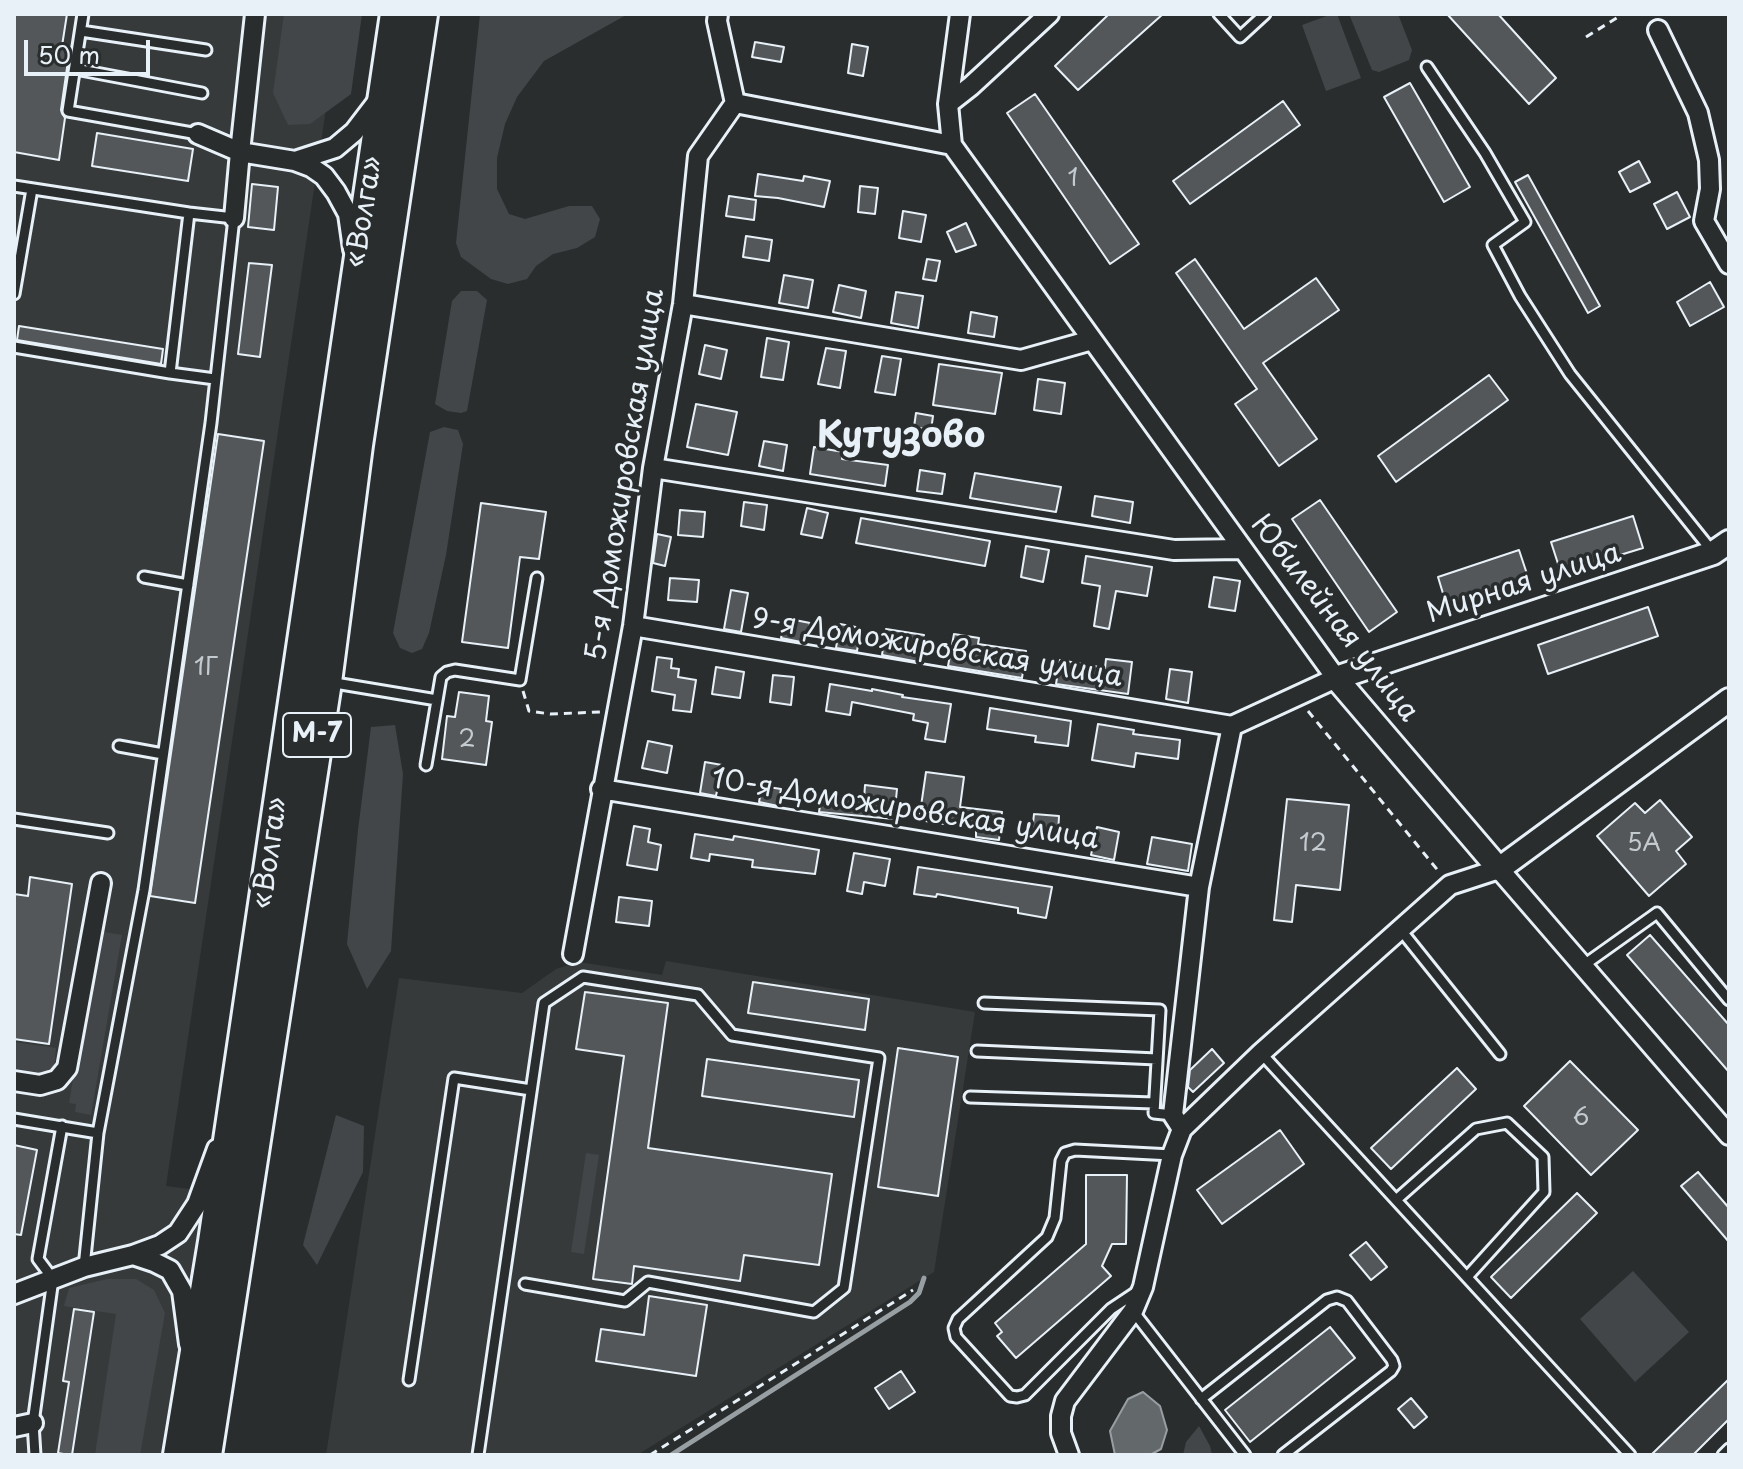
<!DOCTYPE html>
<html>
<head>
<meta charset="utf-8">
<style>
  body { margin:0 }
  #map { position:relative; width:1743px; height:1469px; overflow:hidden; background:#2a2d2e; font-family:"Playpen Sans",sans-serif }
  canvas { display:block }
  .frame { position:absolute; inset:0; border:16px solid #e8f1f8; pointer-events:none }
  .scale { position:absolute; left:24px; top:40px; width:126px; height:36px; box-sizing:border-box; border:4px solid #e8f1f8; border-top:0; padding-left:10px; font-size:24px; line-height:28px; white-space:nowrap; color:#e8f1f8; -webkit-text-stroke:6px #2a2d2e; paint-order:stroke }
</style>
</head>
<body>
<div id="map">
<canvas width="1743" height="1469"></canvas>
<div class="frame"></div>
<div class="scale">50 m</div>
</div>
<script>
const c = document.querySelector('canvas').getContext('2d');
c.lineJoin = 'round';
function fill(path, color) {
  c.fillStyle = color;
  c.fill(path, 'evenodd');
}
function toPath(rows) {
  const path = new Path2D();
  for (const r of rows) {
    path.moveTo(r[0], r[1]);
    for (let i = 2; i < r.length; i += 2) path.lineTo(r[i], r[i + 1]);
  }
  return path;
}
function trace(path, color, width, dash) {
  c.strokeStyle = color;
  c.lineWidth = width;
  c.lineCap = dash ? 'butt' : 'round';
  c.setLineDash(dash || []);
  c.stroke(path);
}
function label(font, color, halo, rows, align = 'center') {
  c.font = font + ' "Playpen Sans",sans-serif';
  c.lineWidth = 7;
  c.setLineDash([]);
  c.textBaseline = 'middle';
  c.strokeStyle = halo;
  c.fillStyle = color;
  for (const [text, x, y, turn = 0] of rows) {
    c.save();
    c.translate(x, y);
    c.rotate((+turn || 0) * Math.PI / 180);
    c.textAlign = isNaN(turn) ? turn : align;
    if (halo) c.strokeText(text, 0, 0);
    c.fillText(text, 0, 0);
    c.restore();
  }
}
fill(toPath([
  [14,14,340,14,166,1186,213,1192,171,1455,14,1455],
  [666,961,975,1012,934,1272,637,1455,326,1455,399,978,522,993,556,969,579,962,662,975]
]), '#363a3b');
fill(toPath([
  [284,14,362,14,351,94,310,124,288,125,273,93],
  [480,14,628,14,544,61,517,97,505,124,497,158,497,189,509,214,525,219,569,206,592,206,600,219,595,237,577,248,553,254,536,266,527,279,508,284,491,279,461,257,456,243],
  [1332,14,1337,14,1361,78,1326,91,1302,25],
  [1349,14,1398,14,1412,50,1409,60,1379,72,1372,70],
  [461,291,477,291,487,300,467,411,461,413,447,411,435,404,452,301],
  [444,427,458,430,463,444,446,555,429,633,422,649,412,653,400,648,393,633,430,432],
  [395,725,403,774,391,951,367,989,347,944,358,830,371,727],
  [98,931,122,935,91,1115,75,1112,76,1104,69,1103],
  [14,1042,56,1048,54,1071,39,1075,14,1071],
  [336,1115,364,1126,363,1172,317,1265,303,1245],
  [586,1153,599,1155,584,1254,571,1252],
  [1633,1271,1689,1332,1635,1382,1580,1319],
  [107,1279,136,1279,154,1290,165,1313,140,1455,95,1455,116,1314,64,1306,69,1288],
  [1199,1426,1210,1446,1212,1455,1183,1455,1186,1442]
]), '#424648');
const water = toPath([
  [1143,1392,1160,1406,1167,1430,1161,1449,1150,1455,1115,1455,1110,1431,1128,1399,1143,1392]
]);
fill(water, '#63686b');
trace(water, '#989fa3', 2);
trace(toPath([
  [671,1455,910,1302,919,1293,924,1278]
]), '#989fa3', 5);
const building = toPath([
  [14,14,67,14,62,46,70,47,61,110,65,118,59,160,14,152,14,14],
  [1109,14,1163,14,1078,90,1055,66,1109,14],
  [1447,14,1498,14,1556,78,1529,104,1447,14],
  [755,42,784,47,781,62,752,57,755,42],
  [852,44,868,47,863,76,848,73,852,44],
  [1410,83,1470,187,1444,202,1384,97,1410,83],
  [1035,94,1139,244,1110,264,1007,113,1035,94],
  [1283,101,1300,125,1190,204,1173,181,1283,101],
  [97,133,193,149,188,181,92,166,97,133],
  [1639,161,1650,182,1630,192,1619,172,1639,161],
  [758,174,803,181,804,176,830,181,824,207,778,198,755,196,758,174],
  [1528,175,1600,306,1588,313,1515,182,1528,175],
  [252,184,278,187,274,230,248,227,252,184],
  [860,186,878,188,875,214,858,212,860,186],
  [1677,192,1690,217,1667,229,1654,204,1677,192],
  [729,196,756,200,754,220,726,216,729,196],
  [903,211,926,215,921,242,899,238,903,211],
  [966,223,976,245,956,252,947,232,966,223],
  [746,236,772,240,769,261,743,257,746,236],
  [927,259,940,261,936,281,923,279,927,259],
  [1195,259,1244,329,1316,278,1339,310,1263,363,1317,439,1279,466,1235,404,1257,389,1176,273,1195,259],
  [249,263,272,265,260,357,238,354,249,263],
  [784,275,813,280,808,308,779,303,784,275],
  [1710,282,1724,307,1690,326,1677,302,1710,282],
  [839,285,866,291,861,318,833,312,839,285],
  [896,292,923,296,918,328,891,323,896,292],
  [971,312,997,317,994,337,968,333,971,312],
  [19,326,163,349,161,364,17,340,19,326],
  [767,338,789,342,783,380,761,377,767,338],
  [705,345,727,350,721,379,699,374,705,345],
  [826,348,846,351,840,388,818,384,826,348],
  [882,356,901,359,895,395,875,392,882,356],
  [939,364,1002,373,995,414,933,405,939,364],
  [1489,375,1508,400,1396,482,1378,456,1489,375],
  [1038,379,1065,383,1061,414,1034,410,1038,379],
  [696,404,737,412,728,455,687,447,696,404],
  [916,413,933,416,931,430,914,427,916,413],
  [218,434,264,441,195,903,150,896,218,434],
  [764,441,787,445,783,471,759,466,764,441],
  [814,447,843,452,842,459,888,465,885,486,810,474,814,447],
  [920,470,945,474,942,494,917,491,920,470],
  [975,473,1061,487,1056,512,970,498,975,473],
  [1095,496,1133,502,1130,523,1092,516,1095,496],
  [1320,500,1397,612,1369,632,1292,519,1320,500],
  [744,502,767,505,764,530,741,526,744,502],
  [481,503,546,512,539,559,520,557,508,648,462,642,481,503],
  [807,508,828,513,822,538,801,534,807,508],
  [680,510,705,512,703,537,678,535,680,510],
  [1633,516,1643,548,1561,573,1551,542,1633,516],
  [861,518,990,541,985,566,856,543,861,518],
  [657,534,671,537,665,566,653,563,657,534],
  [1026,546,1049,550,1043,582,1021,577,1026,546],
  [1519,550,1530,583,1448,610,1438,577,1519,550],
  [1086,556,1152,567,1147,596,1116,591,1109,629,1094,626,1100,586,1082,583,1086,556],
  [1214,577,1240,581,1235,611,1209,607,1214,577],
  [670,578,699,580,697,602,668,600,670,578],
  [731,590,748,593,741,632,724,629,731,590],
  [1648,607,1658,636,1548,674,1538,645,1648,607],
  [785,618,810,623,806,643,781,638,785,618],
  [840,624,861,628,857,651,836,648,840,624],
  [886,629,924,635,919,662,882,655,886,629],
  [954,634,979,638,978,644,1026,651,1022,678,948,666,954,634],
  [657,657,672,659,671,668,679,669,678,677,696,680,691,712,673,710,675,695,652,691,657,657],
  [1106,659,1132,662,1128,694,1056,684,1060,660,1105,668,1106,659],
  [716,667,744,672,740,698,712,694,716,667],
  [1170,669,1192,672,1188,703,1166,699,1170,669],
  [773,675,794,677,791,705,770,702,773,675],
  [830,684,872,691,872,689,903,695,902,697,951,704,945,742,925,739,928,723,913,720,914,714,852,702,850,715,826,711,830,684],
  [459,692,489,696,486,721,492,722,486,765,442,759,447,716,455,717,459,692],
  [990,708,1071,721,1068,746,1035,742,1036,736,987,729,990,708],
  [1098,724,1134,730,1133,734,1180,740,1178,759,1136,753,1134,767,1092,760,1098,724],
  [648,741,672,746,667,773,642,768,648,741],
  [705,762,722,765,716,796,700,793,705,762],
  [926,772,964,777,960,807,1002,812,999,840,976,837,976,829,919,820,926,772],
  [865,785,897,789,894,819,819,812,822,793,864,800,865,785],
  [762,786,781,789,778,806,759,802,762,786],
  [1287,799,1349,805,1340,890,1296,885,1292,922,1274,920,1287,799],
  [1660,800,1692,837,1676,851,1686,864,1649,896,1597,836,1635,803,1645,813,1660,800],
  [1034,814,1059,816,1058,835,1032,833,1034,814],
  [634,826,650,829,648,842,661,845,657,870,627,865,634,826],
  [1097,827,1119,832,1114,860,1091,855,1097,827],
  [695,834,733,840,734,836,819,850,815,874,752,867,753,860,710,854,709,861,691,858,695,834],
  [1152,837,1192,844,1188,871,1147,864,1152,837],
  [854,853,890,859,885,886,864,882,862,894,847,891,854,853],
  [918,867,1052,887,1046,918,1018,913,1018,908,937,894,936,897,914,894,918,867],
  [30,877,72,884,49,1044,14,1039,14,894,28,896,30,877],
  [619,897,652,901,649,926,616,922,619,897],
  [1650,935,1729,1025,1729,1072,1627,955,1650,935],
  [753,982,869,999,865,1030,748,1013,753,982],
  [585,992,668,1003,648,1148,832,1174,819,1265,744,1255,740,1281,634,1266,632,1284,593,1279,624,1056,576,1049,585,992],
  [898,1048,958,1057,938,1196,878,1187,898,1048],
  [1212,1049,1224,1063,1193,1092,1188,1087,1190,1070,1212,1049],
  [707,1059,859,1080,854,1117,702,1096,707,1059],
  [1570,1061,1638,1130,1591,1175,1524,1106,1570,1061],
  [1457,1068,1476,1089,1391,1169,1371,1148,1457,1068],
  [1280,1130,1304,1164,1222,1224,1197,1190,1280,1130],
  [14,1145,37,1150,21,1235,14,1234,14,1145],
  [1698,1172,1729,1208,1729,1242,1681,1186,1698,1172],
  [1086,1175,1127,1175,1126,1244,1112,1244,1102,1266,1111,1276,1016,1358,997,1336,1002,1332,995,1323,1086,1244,1086,1175],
  [1577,1193,1597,1213,1511,1298,1491,1277,1577,1193],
  [1366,1242,1387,1267,1371,1280,1350,1255,1366,1242],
  [649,1296,707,1305,696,1376,596,1361,601,1329,644,1335,649,1296],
  [74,1309,94,1312,72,1455,69,1455,58,1453,69,1382,63,1381,74,1309],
  [1330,1327,1355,1358,1250,1442,1225,1410,1330,1327],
  [901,1371,915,1392,889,1409,875,1388,901,1371],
  [1729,1379,1729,1419,1693,1455,1651,1455,1729,1379],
  [1411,1398,1427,1417,1414,1428,1398,1409,1411,1398]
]);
fill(building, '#535759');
trace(building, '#e8f1f8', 2);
const service = toPath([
  [83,14,68,111,198,134],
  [1219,14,1240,37,1265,14],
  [81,31,206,50],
  [1427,67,1485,153,1525,222,1493,245,1520,296,1570,374,1712,551],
  [75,69,202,93],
  [14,186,189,213],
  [14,294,32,189],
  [14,347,170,373],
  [144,577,188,585],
  [329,682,437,700],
  [119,746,163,754],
  [426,765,441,677,447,672,455,670,520,680,537,578],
  [14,819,108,833],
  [1400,929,1500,1054],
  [1584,965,1657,913,1729,1000],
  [984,1003,1160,1010,1154,1113,1173,1115],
  [977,1051,1157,1059],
  [1261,1053,1630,1455],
  [970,1097,1154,1103],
  [14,1119,98,1133],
  [1396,1200,1476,1129,1507,1123,1543,1157,1544,1192,1467,1277],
  [84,1267,98,1133,144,890,211,423,234,218,189,213,170,373,215,379],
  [1138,1291,1111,1309,1025,1395,1017,1397,1010,1396,956,1337,954,1328,958,1319,1047,1237,1055,1218,1061,1161,1065,1153,1075,1150,1172,1155],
  [1133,1311,1245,1455],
  [409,1380,454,1078,531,1090],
  [1201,1399,1327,1300,1337,1297,1347,1301,1392,1360,1394,1366,1391,1371,1283,1455],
  [35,1455,33,1423,53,1279,38,1259,62,1126],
  [478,1455,544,1003,583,977,698,995,732,1035,879,1058,844,1288,814,1312,648,1282,625,1301,525,1284],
  [1723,1455,1729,1449]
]);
const minor = toPath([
  [960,14,948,104,952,145,1336,678,1232,726,1199,887,1173,1115,1182,1129],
  [1658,30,1698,113,1709,160,1710,189,1704,221,1729,264],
  [735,103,952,145],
  [948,104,971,86,1049,14],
  [198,134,240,152,255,14],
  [234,218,240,152,295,161],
  [353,249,348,214,336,192,324,176,311,167,295,161,335,148,354,132,380,98],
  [683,304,1021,360,1092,340],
  [653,468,1174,550,1241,549],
  [633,626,1232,726],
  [601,789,1199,887],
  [573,954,633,626,653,468,683,304,698,156,735,103,717,21,718,14],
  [14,1081,40,1085,57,1080,67,1068,101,883],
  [133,1255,154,1262,170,1270,182,1291,189,1344],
  [14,1294,84,1267,133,1255,160,1245,178,1233,197,1204,217,1149],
  [14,1427,33,1423],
  [1069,1455,1061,1433,1061,1416,1065,1401,1133,1311,1143,1287,1172,1155,1182,1129,1261,1053,1450,885,1499,869,1729,1135]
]);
const tertiary = toPath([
  [1729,542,1713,553,1336,678,1499,869,1729,700]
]);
const trunk = toPath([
  [179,1455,214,1242,396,14],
  [206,1455,326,682,357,445,422,14]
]);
trace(service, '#e8f1f8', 15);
trace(minor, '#e8f1f8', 24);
trace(tertiary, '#e8f1f8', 28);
trace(trunk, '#e8f1f8', 36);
trace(toPath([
  [1586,37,1623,14],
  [523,691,529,711,550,714,600,712],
  [1308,711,1440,873],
  [650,1455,913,1290]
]), '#e8f1f8', 3, [8, 6]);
trace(service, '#2a2d2e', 9);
trace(minor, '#2a2d2e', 18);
trace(tertiary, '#2a2d2e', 22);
trace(trunk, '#2a2d2e', 30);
label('24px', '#c3cad0', null, [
  ["1",1073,179],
  ["1Г",206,668],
  ["2",467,740],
  ["12",1313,844],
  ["5А",1644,844],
  ["6",1581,1118]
]);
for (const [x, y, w] of [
  [317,735,68]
]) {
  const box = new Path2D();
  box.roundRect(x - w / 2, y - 22, w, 44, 6);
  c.fillStyle = '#2a2d2e';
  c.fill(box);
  trace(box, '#e8f1f8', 2);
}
label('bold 26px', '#e8f1f8', null, [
  ["М-7",317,735]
]);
label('28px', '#e8f1f8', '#2a2d2e', [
  ["«Волга»",365,212,-81],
  ["5-я Доможировская улица",626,475,-81],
  ["Мирная улица",1524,584,-18],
  ["Юбилейная улица",1334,619,52],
  ["9-я Доможировская улица",937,649,9],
  ["10-я Доможировская улица",905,810,9],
  ["«Волга»",271,853,-82]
]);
label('bold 36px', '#e8f1f8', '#2a2d2e', [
  ["Кутузово",901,437]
]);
</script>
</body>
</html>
